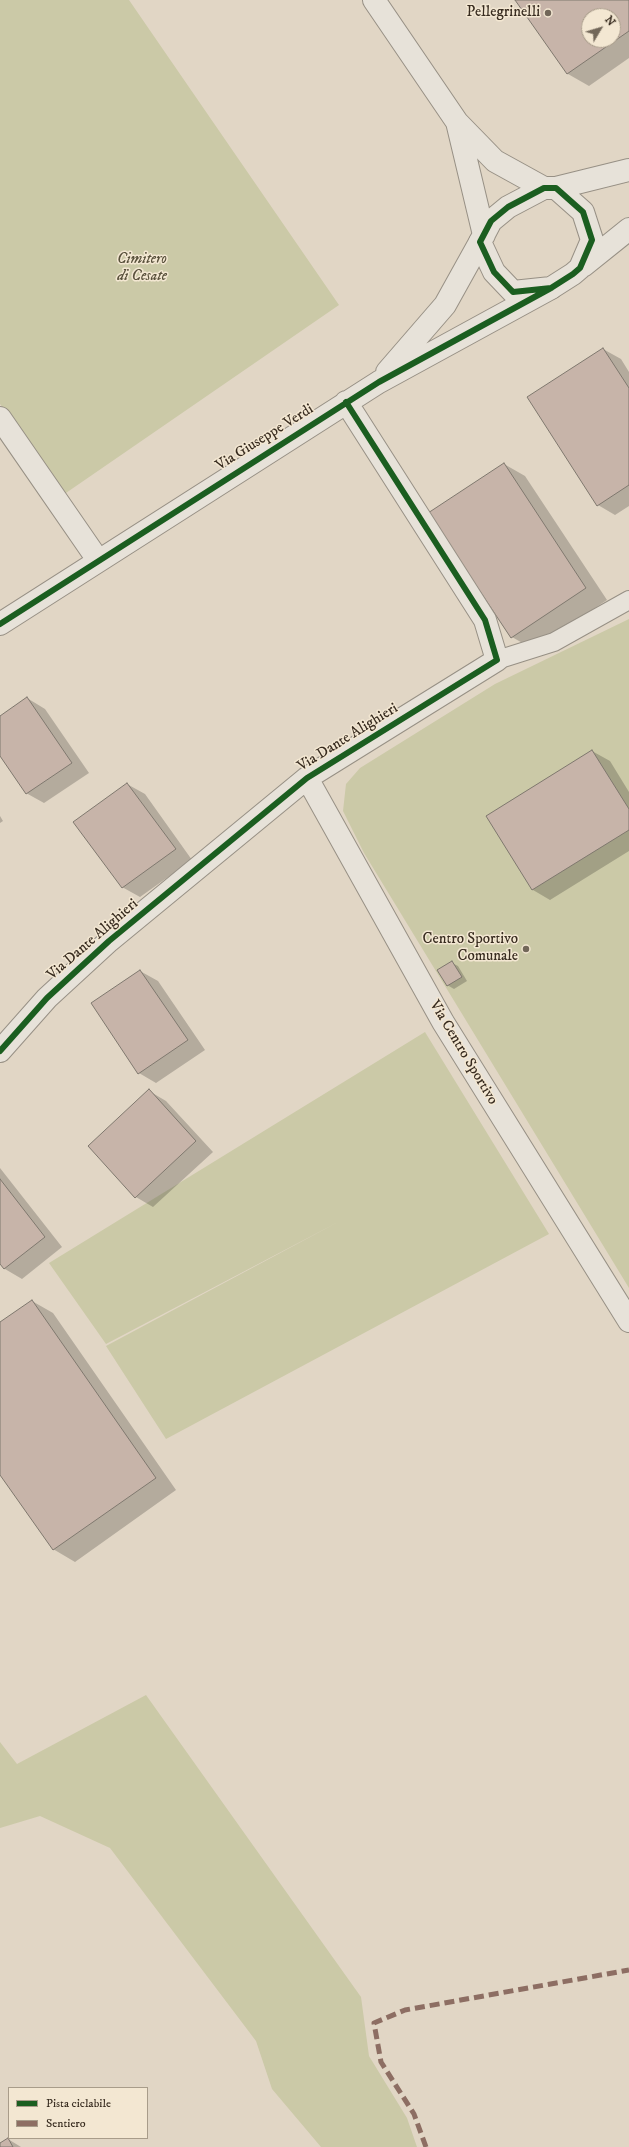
<!DOCTYPE html>
<html>
<head>
<meta charset="utf-8">
<style>
  body { margin:0 }
  #map { position:relative; width:629px; height:2147px; overflow:hidden; background:#e1d6c5; font-family:"IM FELL DW Pica",serif }
  canvas { display:block }
  .legend { position:absolute; left:8px; top:2087px; width:140px; height:52px; box-sizing:border-box; background:#f3e7d2; border:1px solid #a89c8a; margin:0; padding:5px 7px; list-style:none; font-size:12px; color:#372b1f }
  .legend li { display:flex; align-items:center; gap:8px; height:20px }
  .legend b { width:20px; border:1px solid #a89c8a }
  .north { position:absolute; left:581px; top:8px; width:40px; height:40px; box-sizing:border-box; background:#f3e7d2; border:1px solid #a89c8a; border-radius:50%; rotate:52deg; font-size:11px; font-weight:700; line-height:16px; text-align:center; color:#372b1f }
  .north::after { content:''; display:block; margin:auto; width:14px; height:18px; background:#726759; clip-path:polygon(50% 0,100% 100%,50% 72%,0 100%) }
</style>
</head>
<body>
<div id="map">
<canvas width="629" height="2147"></canvas>
<ul class="legend">
<li><b style="height:5px;background:#1b5e20"></b>Pista ciclabile</li>
<li><b style="height:5px;background:#8d6e63"></b>Sentiero</li>
</ul>
<div class="north">N</div>
</div>
<script>
const c = document.querySelector('canvas').getContext('2d');
c.lineJoin = 'round';
function fill(path, color) {
  c.fillStyle = color;
  c.fill(path, 'evenodd');
}
function toPath(rows) {
  const path = new Path2D();
  for (const r of rows) {
    path.moveTo(r[0], r[1]);
    for (let i = 2; i < r.length; i += 2) path.lineTo(r[i], r[i + 1]);
  }
  return path;
}
function trace(path, color, width, dash) {
  c.strokeStyle = color;
  c.lineWidth = width;
  c.lineCap = dash ? 'butt' : 'round';
  c.setLineDash(dash || []);
  c.stroke(path);
}
function label(font, color, halo, rows, align = 'center') {
  c.font = font + ' "IM FELL DW Pica",serif';
  c.lineWidth = 3;
  c.setLineDash([]);
  c.textBaseline = 'middle';
  c.strokeStyle = halo;
  c.fillStyle = color;
  for (const [text, x, y, turn = 0] of rows) {
    c.save();
    c.translate(x, y);
    c.rotate((+turn || 0) * Math.PI / 180);
    c.textAlign = isNaN(turn) ? turn : align;
    if (halo) c.strokeText(text, 0, 0);
    c.fillText(text, 0, 0);
    c.restore();
  }
}
fill(toPath([
  [0,0,129,0,339,305,63,495,0,404],
  [629,619,629,1288,364,853,343,811,346,784,360,768,495,684],
  [425,1032,549,1234,166,1439,106,1346,340,1221,106,1344,49,1263],
  [146,1695,361,1997,369,2056,407,2118,417,2147,321,2147,272,2089,256,2041,110,1848,40,1816,0,1828,0,1742,17,1764]
]), '#cbc9a7');
fill(toPath([
  [517,0,629,0,629,58,589,86,568,74],
  [589,16,613,16,613,40,589,40],
  [603,349,621,359,629,372,629,506,615,515,598,505],
  [504,464,525,476,607,600,533,649,512,637],
  [27,698,45,709,89,773,44,803,26,793,0,754,0,717],
  [592,751,610,761,629,792,629,851,550,900,533,890,487,816],
  [127,784,145,794,192,860,140,897,122,887],
  [0,816,3,821,0,823],
  [452,963,458,966,467,981,454,989,447,985],
  [140,971,158,981,205,1050,156,1083,139,1073],
  [149,1091,166,1101,213,1152,153,1207,136,1197,89,1146],
  [0,1168,62,1247,22,1279,5,1269,0,1263],
  [32,1301,53,1313,176,1490,75,1562,53,1549,0,1473,0,1323],
  [8,2139,21,2147,0,2147,0,2144]
]), '#0003');
const building = toPath([
  [515,0,629,0,629,31,567,74,515,0],
  [589,16,613,16,613,40,589,40,589,16],
  [603,348,629,388,629,485,597,506,527,397,603,348],
  [504,463,586,588,511,638,428,513,504,463],
  [27,697,72,763,26,794,0,756,0,716,27,697],
  [592,750,629,809,629,830,532,890,486,816,592,750],
  [127,783,176,849,122,888,73,822,127,783],
  [452,961,462,977,447,986,437,970,452,961],
  [140,970,188,1040,138,1074,91,1003,140,970],
  [149,1089,196,1141,135,1198,88,1146,149,1089],
  [0,1179,45,1237,4,1269,0,1264,0,1179],
  [32,1300,156,1478,53,1550,0,1475,0,1322,32,1300],
  [8,2138,13,2147,0,2147,0,2143,8,2138]
]);
fill(building, '#c7b4a9');
trace(building, '#7f786e', 1);
const service = toPath([
  [497,660,554,642,629,600]
]);
const minor = toPath([
  [387,372,445,305,480,242],
  [0,418,98,560],
  [0,624,379,382,551,288],
  [307,778,443,1022,629,1321],
  [0,1051,47,998,109,941,307,778,497,660,485,620,346,402]
]);
const tertiary = toPath([
  [374,0,457,122,495,161,544,188],
  [457,122,484,235],
  [544,188,556,188,583,212,592,240,580,268,573,274,551,288,513,292,494,272,480,242,491,221,508,207,544,188],
  [556,188,629,170],
  [583,266,629,229]
]);
trace(service, '#979085', 20);
trace(minor, '#979085', 24);
trace(tertiary, '#979085', 24);
trace(service, '#e7e2d9', 18);
trace(minor, '#e7e2d9', 22);
trace(tertiary, '#e7e2d9', 22);
trace(toPath([
  [426,2147,414,2114,381,2062,374,2023,405,2010,629,1970]
]), '#8d6e63', 5, [10, 5]);
trace(toPath([
  [0,624,379,382,551,288,573,274,580,268,592,240,583,212,556,188,544,188,508,207,491,221,480,242,494,272,513,292,551,288],
  [0,1051,47,998,109,941,307,778,497,660,485,620,346,402]
]), '#1b5e20', 6);
for (const [x, y, r, color] of [
  [548,13,4,"#726759"],
  [526,949,4,"#726759"]
]) {
  const dot = new Path2D();
  dot.arc(x, y, r, 0, 2 * Math.PI);
  c.fillStyle = color;
  c.fill(dot);
  trace(dot, '#f3e7d2', 1.5);
}
label('15px', '#372b1f', '#f3e7d2', [
  ["Pellegrinelli",540,13],
  ["Centro Sportivo",518,940],
  ["Comunale",518,957]
], 'right');
label('italic 15px', '#58503b', '#f3e7d2', [
  ["Cimitero",142,260],
  ["di Cesate",142,277]
]);
label('15px', '#372b1f', '#f3e7d2', [
  ["Via Giuseppe Verdi",265,438,-32],
  ["Via Dante Alighieri",348,738,-32],
  ["Via Dante Alighieri",93,940,-41],
  ["Via Centro Sportivo",463,1053,59]
]);
</script>
</body>
</html>
